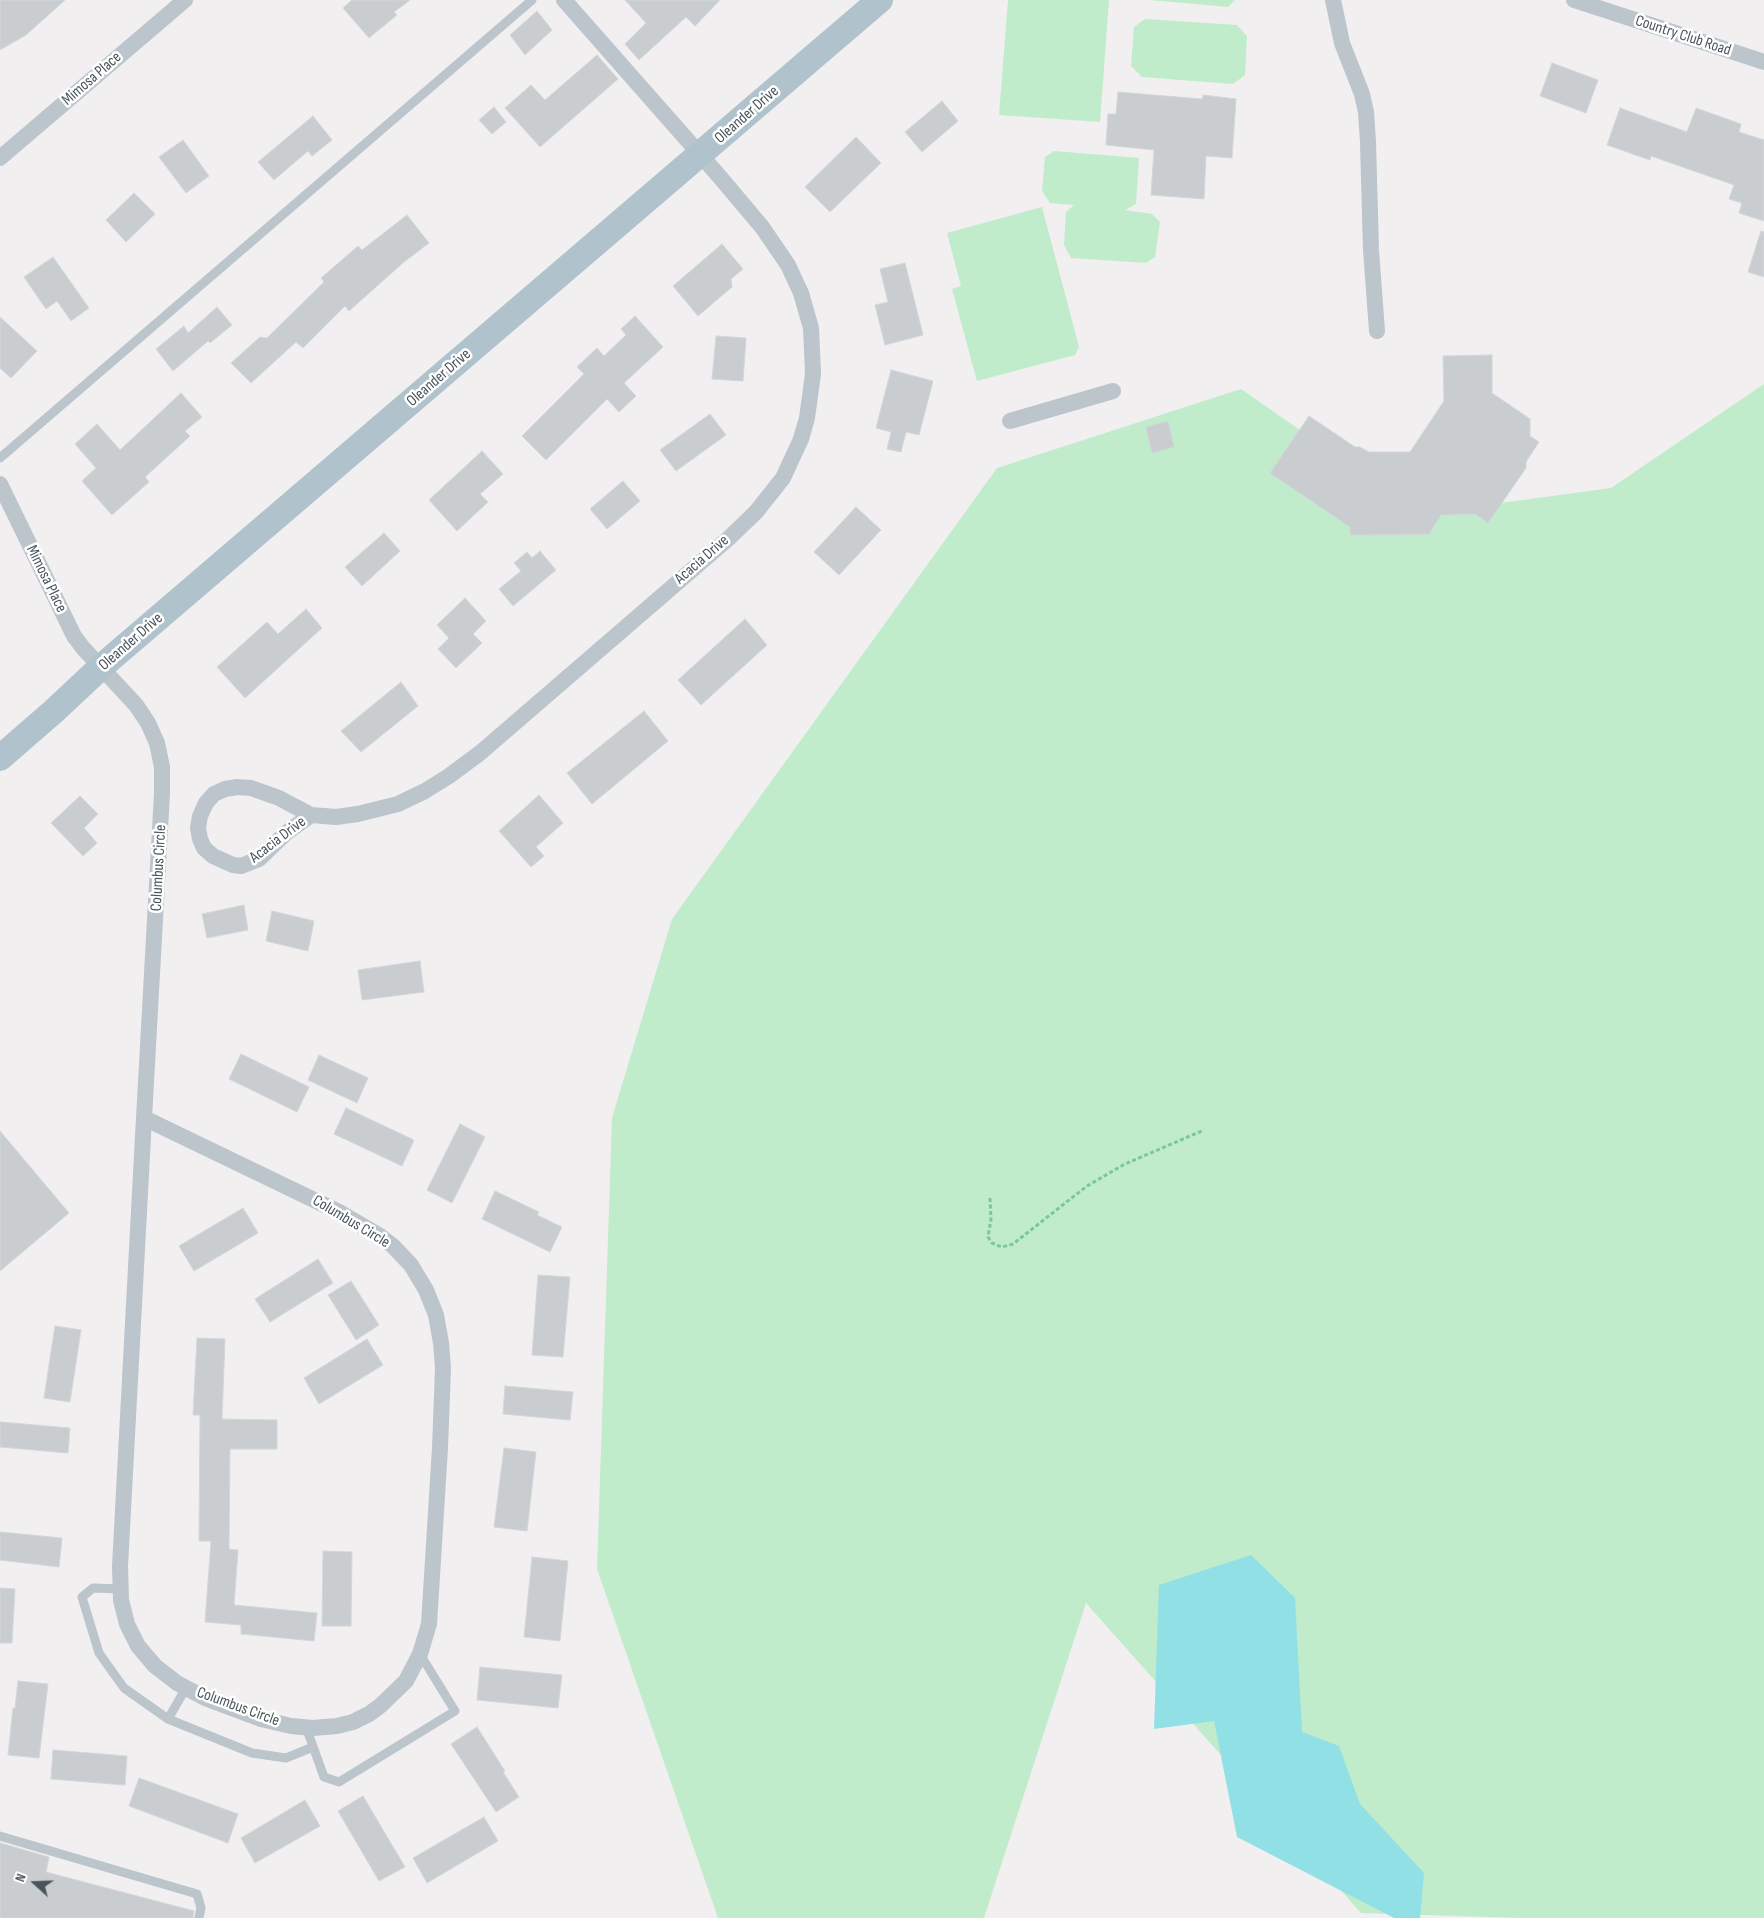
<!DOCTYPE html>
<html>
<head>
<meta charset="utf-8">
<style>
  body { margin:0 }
  #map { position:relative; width:1764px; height:1918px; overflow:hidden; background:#f1efef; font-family:"Sofia Sans Condensed",sans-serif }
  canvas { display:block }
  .north { position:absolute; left:10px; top:1858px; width:50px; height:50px; -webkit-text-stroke:4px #fff; paint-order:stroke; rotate:290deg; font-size:14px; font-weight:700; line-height:20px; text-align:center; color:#48555b }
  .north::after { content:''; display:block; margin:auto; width:18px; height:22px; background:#48555b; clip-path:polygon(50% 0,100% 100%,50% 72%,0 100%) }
</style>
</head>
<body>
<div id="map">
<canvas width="1764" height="1918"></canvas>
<div class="north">N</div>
</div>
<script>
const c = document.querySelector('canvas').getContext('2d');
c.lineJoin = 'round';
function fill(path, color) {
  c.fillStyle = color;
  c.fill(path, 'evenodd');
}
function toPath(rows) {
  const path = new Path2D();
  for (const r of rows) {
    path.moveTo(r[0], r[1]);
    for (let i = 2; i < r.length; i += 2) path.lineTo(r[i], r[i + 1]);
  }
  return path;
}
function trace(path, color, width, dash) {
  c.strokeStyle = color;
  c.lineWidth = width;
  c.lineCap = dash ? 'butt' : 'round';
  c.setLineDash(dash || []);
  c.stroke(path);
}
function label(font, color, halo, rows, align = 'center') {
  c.font = font + ' "Sofia Sans Condensed",sans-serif';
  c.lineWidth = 5;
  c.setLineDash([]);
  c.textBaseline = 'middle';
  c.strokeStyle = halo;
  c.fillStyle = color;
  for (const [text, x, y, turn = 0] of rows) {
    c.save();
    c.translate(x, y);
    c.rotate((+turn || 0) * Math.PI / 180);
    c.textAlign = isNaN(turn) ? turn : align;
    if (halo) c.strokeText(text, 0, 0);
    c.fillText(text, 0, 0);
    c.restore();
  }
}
fill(toPath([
  [1008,0,1109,0,1100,122,999,115],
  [1150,0,1235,0,1228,7],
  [1145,19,1237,25,1247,36,1245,75,1233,84,1142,77,1131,66,1134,27],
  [1054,151,1139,158,1136,204,1125,210,1152,214,1160,222,1155,257,1146,263,1071,258,1064,245,1066,212,1074,205,1050,203,1042,191,1045,157],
  [1042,207,1079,347,1075,355,977,381,952,289,961,286,947,233],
  [1764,384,1764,1918,1521,1918,1361,1913,1086,1603,984,1918,718,1918,597,1569,612,1118,672,919,997,468,1241,389,1420,514,1611,488]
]), '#c0eccb');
fill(toPath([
  [1251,1555,1295,1598,1302,1732,1339,1746,1360,1804,1424,1873,1420,1918,1394,1918,1237,1837,1214,1721,1154,1729,1159,1585]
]), '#90e0e6');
const building = toPath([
  [0,0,65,0,26,35,0,50,0,0],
  [352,0,410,0,394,12,397,15,369,38,343,8,352,0],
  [625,0,720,0,695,26,686,17,639,60,625,44,646,23,625,0],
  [537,11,552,30,525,55,510,35,537,11],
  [597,55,618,79,540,147,505,108,531,85,545,100,597,55],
  [1552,63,1598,80,1586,113,1540,96,1552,63],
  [1118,92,1202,99,1203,95,1236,99,1232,158,1206,156,1204,199,1151,195,1154,150,1106,145,1108,114,1116,114,1118,92],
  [942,101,958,121,922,152,905,132,942,101],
  [494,107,506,122,492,134,479,120,494,107],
  [1620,108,1687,132,1696,108,1741,124,1739,132,1764,140,1764,221,1739,213,1742,203,1729,199,1734,185,1651,156,1650,160,1607,145,1620,108],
  [313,116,332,140,312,156,308,151,274,180,258,162,313,116],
  [856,137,881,163,830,212,805,187,856,137],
  [183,140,209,176,186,193,159,157,183,140],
  [134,193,155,214,126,242,106,220,134,193],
  [407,215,429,243,404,262,349,311,345,306,303,348,296,342,251,383,231,363,260,337,267,338,324,282,321,278,358,246,362,250,407,215],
  [1761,231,1764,232,1764,277,1748,272,1761,231],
  [722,244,743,269,731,279,732,287,698,316,673,286,722,244],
  [53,257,89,308,71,321,57,301,46,309,24,277,53,257],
  [905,263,923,335,885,345,875,305,888,302,880,269,905,263],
  [217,307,232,325,210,343,208,341,173,371,156,349,184,326,188,333,217,307],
  [635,316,663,347,624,383,636,396,619,412,607,399,546,460,522,436,584,374,577,367,597,348,604,356,626,335,621,329,635,316],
  [0,317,37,351,11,378,0,368,0,317],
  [716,336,746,338,743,381,712,379,716,336],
  [1492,355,1492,393,1530,419,1530,436,1539,442,1526,462,1526,468,1488,523,1475,514,1441,515,1429,534,1350,535,1350,527,1270,473,1309,416,1355,447,1360,447,1369,452,1410,452,1444,401,1443,356,1492,355],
  [891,370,933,381,919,435,906,432,901,452,887,449,891,432,876,428,891,370],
  [181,393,202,417,185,431,190,436,145,477,149,482,112,515,82,481,96,468,75,444,97,424,120,450,181,393],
  [710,414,726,435,676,471,660,450,710,414],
  [1168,421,1174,447,1152,453,1146,427,1168,421],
  [482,451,503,474,480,494,488,502,457,531,429,500,482,451],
  [623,481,640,501,607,529,590,509,623,481],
  [856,507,881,530,839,575,814,552,856,507],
  [384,533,400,551,362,586,345,567,384,533],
  [540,551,556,570,513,606,499,589,521,571,514,563,527,552,532,558,540,551],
  [465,598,486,621,473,634,482,643,456,668,438,649,449,638,437,625,465,598],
  [306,609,322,628,245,698,217,667,267,622,278,634,306,609],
  [745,619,767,645,701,705,678,680,745,619],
  [401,682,418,706,361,752,341,731,401,682],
  [644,711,668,741,592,804,567,773,644,711],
  [539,795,563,823,536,847,544,856,531,867,499,831,539,795],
  [80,796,98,814,84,828,97,843,83,856,51,823,80,796],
  [244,905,248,930,207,938,202,914,244,905],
  [272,911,314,921,308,951,266,941,272,911],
  [420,961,424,992,362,1000,358,970,420,961],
  [241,1054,309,1087,297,1112,229,1079,241,1054],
  [319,1055,368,1078,357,1103,308,1080,319,1055],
  [346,1108,414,1140,402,1166,334,1134,346,1108],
  [460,1124,485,1137,452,1203,427,1190,460,1124],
  [0,1131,69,1213,0,1271,0,1131],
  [495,1191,539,1212,537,1215,562,1227,550,1252,482,1219,495,1191],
  [243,1208,258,1233,194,1271,179,1246,243,1208],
  [318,1259,333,1283,270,1322,255,1299,318,1259],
  [538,1275,570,1277,563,1357,532,1355,538,1275],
  [351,1281,379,1325,356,1340,328,1295,351,1281],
  [55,1326,81,1330,70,1402,44,1398,55,1326],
  [197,1338,225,1339,222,1419,277,1420,277,1449,230,1449,229,1549,238,1550,234,1605,317,1613,314,1641,241,1634,241,1625,205,1622,211,1541,199,1541,200,1415,193,1415,197,1338],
  [367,1339,383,1365,319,1404,304,1378,367,1339],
  [505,1386,573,1392,570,1420,503,1414,505,1386],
  [0,1422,70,1428,68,1453,0,1447,0,1422],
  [504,1448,536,1452,527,1531,494,1527,504,1448],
  [0,1532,62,1538,59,1567,0,1560,0,1532],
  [323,1551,352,1552,351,1626,322,1626,323,1551],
  [532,1557,568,1561,560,1641,524,1637,532,1557],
  [0,1588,15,1589,12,1643,0,1643,0,1588],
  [480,1667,562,1675,558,1708,477,1700,480,1667],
  [18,1681,48,1684,39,1758,8,1755,13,1708,15,1708,18,1681],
  [477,1727,505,1771,503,1772,519,1797,496,1812,451,1744,477,1727],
  [53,1750,127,1756,125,1785,51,1779,53,1750],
  [139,1778,238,1814,228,1843,129,1806,139,1778],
  [363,1796,405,1867,379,1881,338,1811,363,1796],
  [305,1800,320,1826,255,1863,241,1838,305,1800],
  [484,1817,498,1841,427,1883,413,1858,484,1817],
  [0,1843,49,1857,46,1872,194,1911,193,1918,0,1918,0,1843]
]);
fill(building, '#c9cdd0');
trace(building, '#d3d6da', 1);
trace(toPath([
  [990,1198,991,1219,988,1237,992,1243,1002,1247,1013,1244,1087,1186,1125,1164,1204,1130]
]), '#7ac897', 3, [4, 2.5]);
trace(toPath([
  [0,458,532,0],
  [120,1589,93,1588,82,1597,99,1653,124,1688,168,1719,252,1753,286,1758,313,1747],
  [168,1719,186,1688],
  [306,1727,324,1777,339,1782,455,1711,420,1654],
  [0,1836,197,1894,201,1908,199,1918]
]), '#bbc5cb', 9);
trace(toPath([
  [1333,0,1342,43,1362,94,1366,112,1368,142,1371,250,1377,331],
  [1574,0,1764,62],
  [0,158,185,0],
  [1010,421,1113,391],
  [0,484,74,636,83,648,136,705,148,723,157,743,162,767,162,793,144,1118],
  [311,815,286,833,259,859,241,866,233,865,213,856,204,848,200,839,198,828,200,816,206,803,214,794,225,789,237,787,251,788,279,798,311,815,336,817,358,814,398,804,425,791,449,776,480,753,729,538,756,512,783,478,801,439,807,418,813,374,811,328,801,293,788,265,762,227,719,176,564,0],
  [144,1118,339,1212,380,1236,393,1246,411,1265,426,1290,436,1315,441,1343,443,1368,440,1448,429,1624,420,1654,406,1681,380,1706,369,1714,353,1722,337,1726,313,1728,291,1726,261,1719,205,1698,177,1683,155,1666,138,1646,127,1624,121,1600,120,1566,144,1118]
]), '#bbc5cb', 16);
trace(toPath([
  [0,758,54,711,101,667,880,0]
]), '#b0c2cc', 26);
label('16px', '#48555b', '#fff', [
  ["Country Club Road",1683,36,18],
  ["Mimosa Place",92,79,-41],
  ["Oleander Drive",747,115,-41],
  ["Oleander Drive",439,378,-41],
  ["Acacia Drive",702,560,-41],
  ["Mimosa Place",46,579,64],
  ["Oleander Drive",131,642,-41],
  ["Acacia Drive",278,840,-37],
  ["Columbus Circle",159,868,-87],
  ["Columbus Circle",351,1222,31],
  ["Columbus Circle",238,1707,20]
]);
</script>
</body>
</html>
